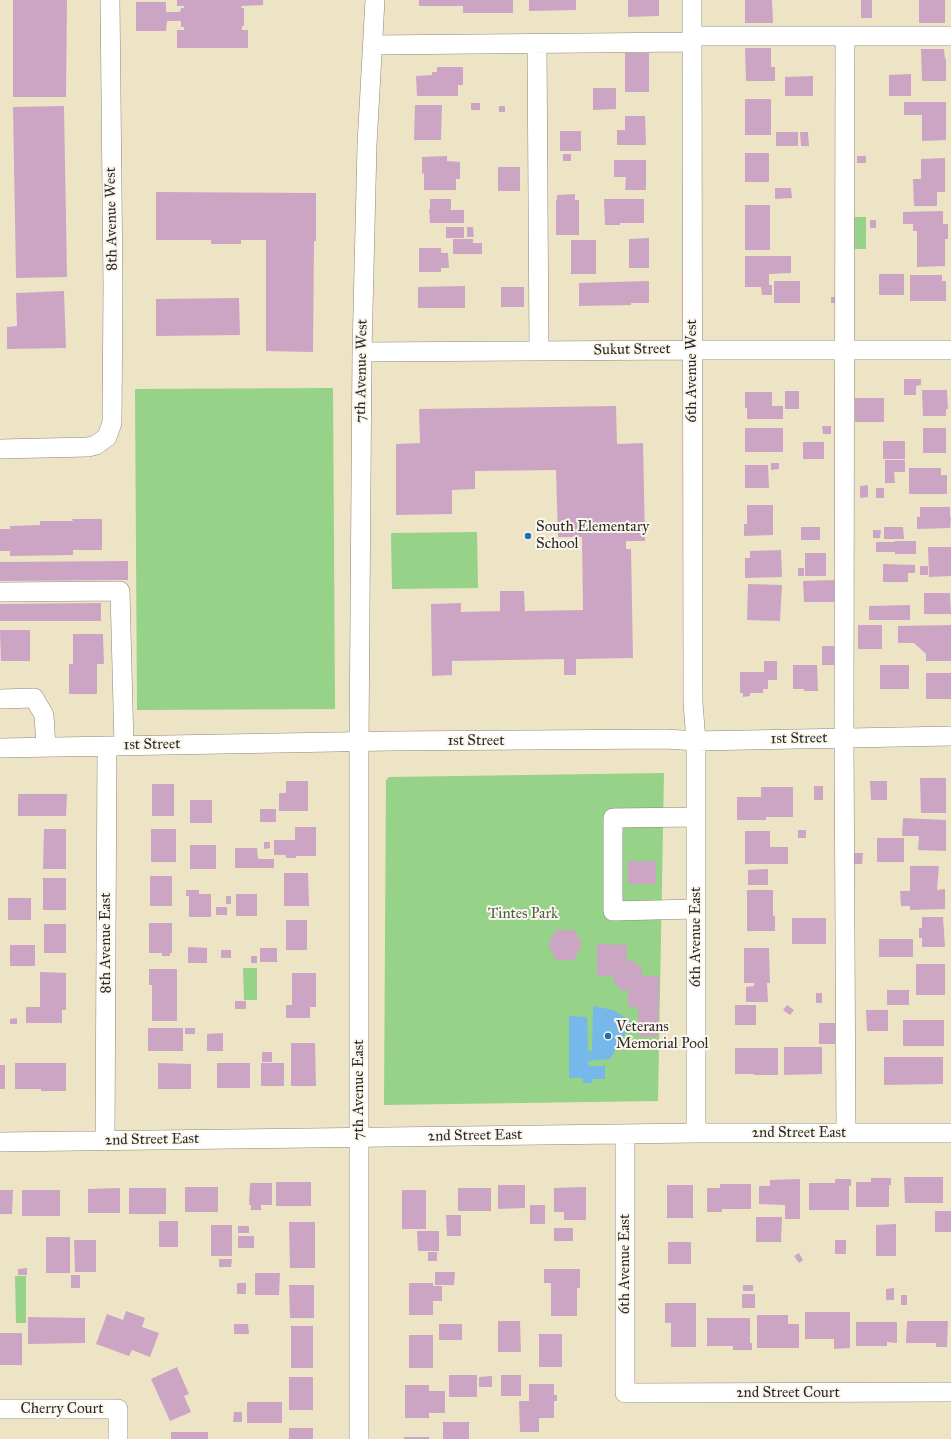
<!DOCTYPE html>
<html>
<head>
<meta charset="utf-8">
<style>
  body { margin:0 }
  canvas { display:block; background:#ede4c5 }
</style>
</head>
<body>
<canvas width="951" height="1439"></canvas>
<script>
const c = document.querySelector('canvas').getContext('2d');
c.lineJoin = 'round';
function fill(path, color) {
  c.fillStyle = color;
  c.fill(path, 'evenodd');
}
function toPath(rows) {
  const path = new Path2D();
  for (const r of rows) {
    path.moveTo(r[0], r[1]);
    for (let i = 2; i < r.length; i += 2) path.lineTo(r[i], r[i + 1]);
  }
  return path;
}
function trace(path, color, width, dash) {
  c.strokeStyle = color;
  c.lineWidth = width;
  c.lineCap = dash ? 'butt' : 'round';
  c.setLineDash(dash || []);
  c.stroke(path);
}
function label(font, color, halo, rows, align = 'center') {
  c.font = font + ' "IM FELL Great Primer",serif';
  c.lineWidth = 4;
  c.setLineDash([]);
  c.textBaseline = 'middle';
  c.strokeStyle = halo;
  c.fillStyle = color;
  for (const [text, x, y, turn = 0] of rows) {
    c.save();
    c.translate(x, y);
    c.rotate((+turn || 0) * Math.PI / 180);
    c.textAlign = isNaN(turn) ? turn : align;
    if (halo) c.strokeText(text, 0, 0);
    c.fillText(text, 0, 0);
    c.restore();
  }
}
fill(toPath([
  [852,217,866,217,866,249,852,249],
  [333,388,335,709,137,710,135,389],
  [477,532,478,588,392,589,391,533],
  [664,773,658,1101,384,1105,386,780,389,777],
  [243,968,257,968,257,1000,244,1000],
  [15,1276,26,1276,26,1323,16,1323]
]), '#96d287');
fill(toPath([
  [593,1006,613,1010,632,1022,610,1059,588,1061,589,1066,605,1066,605,1079,592,1079,592,1083,583,1083,583,1078,569,1078,569,1018,570,1016,587,1017,588,1049,588,1051,592,1051]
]), '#77b8eb');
fill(toPath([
  [13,0,67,0,66,97,13,97],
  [177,0,263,0,263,5,242,6,241,8,244,8,244,26,242,26,242,30,248,30,248,48,177,48,177,30,184,30,184,27,181,27,181,21,167,21,166,31,136,31,136,2,166,2,166,12,180,12,181,8,184,8,184,6,177,6],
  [419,0,513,0,513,13,463,13,463,6,419,6],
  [529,0,576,0,576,10,529,11],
  [628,0,659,0,659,16,628,17],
  [745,0,772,0,773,23,745,23],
  [861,0,872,0,872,18,861,18],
  [919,0,945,0,945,23,919,23],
  [745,48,771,48,771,67,775,67,775,81,746,81],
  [921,49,944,49,945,59,946,59,946,81,922,81],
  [625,53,649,53,649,92,625,92],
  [437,67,463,67,463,85,458,85,458,96,417,96,416,76,432,75,432,72,437,72],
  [911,74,911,96,889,96,889,75],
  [813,76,813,96,785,96,785,77],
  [593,88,616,88,616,109,593,110],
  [745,99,771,99,771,135,745,135],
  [904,102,946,102,946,140,922,141,922,115,904,115],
  [471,103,480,103,480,110,471,110],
  [415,105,442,105,441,140,414,140],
  [64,106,67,277,16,278,13,107],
  [499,106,505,106,505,112,499,112],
  [625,116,645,116,646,145,617,145,617,130,625,130],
  [560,131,581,131,581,151,560,151],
  [776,132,798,132,798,146,776,146],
  [800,132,808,132,809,146,801,146],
  [745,153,769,153,769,182,745,182],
  [563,154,571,154,571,161,563,161],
  [447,156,447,161,460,162,460,179,456,179,456,190,424,190,424,173,422,174,422,157],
  [857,156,866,156,866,163,857,163],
  [945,158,945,192,937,192,937,206,914,206,913,179,921,179,921,159],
  [614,160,646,160,646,190,625,190,626,177,614,177],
  [498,167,520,167,520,191,498,191],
  [775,188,791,188,792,198,775,199],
  [156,192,316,193,316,241,314,241,313,352,266,351,266,240,241,240,241,244,211,244,211,240,156,240],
  [575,194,575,200,579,200,579,235,556,235,556,200,557,200,557,195],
  [430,199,451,199,451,210,464,210,464,223,430,223,429,209,430,209],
  [604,199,644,199,644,223,620,223,620,225,605,225],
  [745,205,770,205,770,250,745,250],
  [943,211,943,224,948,224,948,239,945,239,945,266,917,267,917,231,913,231,913,224,903,224,903,212],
  [870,220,876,220,876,228,870,228],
  [446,227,464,227,464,238,446,238],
  [467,227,473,227,474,237,467,237],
  [649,238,649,268,629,268,629,239],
  [453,239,473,239,473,243,482,243,482,254,453,254],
  [571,240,596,240,596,274,571,274],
  [419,248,441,248,441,253,448,253,449,268,441,268,441,272,419,272],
  [745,256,791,256,791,273,769,274,769,285,772,285,772,295,762,295,761,287,745,287],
  [879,274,904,274,904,295,879,295],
  [910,275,942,275,942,281,946,281,946,301,910,301],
  [649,281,649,303,631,303,631,305,579,306,579,283],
  [774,281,800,281,800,303,774,303],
  [465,286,465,308,418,308,418,287],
  [501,287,524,287,524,307,501,307],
  [64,291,66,348,7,349,7,327,17,326,16,293],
  [831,297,837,297,837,303,831,303],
  [239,298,240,335,156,336,156,299],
  [904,379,921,379,921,385,916,386,916,395,904,395],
  [922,390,947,390,948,409,946,409,946,416,923,416],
  [785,391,799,391,799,409,785,409],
  [745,392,772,392,772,406,783,406,783,419,747,419,747,408,745,408],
  [855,398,884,398,884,422,855,422],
  [616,406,617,444,643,443,645,541,626,541,626,549,631,549,633,658,576,659,576,675,564,675,564,659,452,661,452,675,432,676,431,604,461,603,461,612,500,611,500,591,524,591,525,611,583,610,582,537,558,537,556,470,475,471,475,489,452,490,452,514,396,515,396,444,420,443,419,409],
  [822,426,831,426,831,434,823,434],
  [745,428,783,428,783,452,745,452],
  [923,428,946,428,946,453,923,453],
  [883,441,905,441,905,459,883,459],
  [803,442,824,442,824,459,803,459],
  [885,460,905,460,905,472,894,472,895,483,885,483],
  [771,463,779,463,779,469,771,470],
  [745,465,768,465,769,488,745,488],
  [909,468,941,468,941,475,947,475,947,494,909,494],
  [868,485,868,497,860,498,860,486],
  [876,488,884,488,884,498,876,498],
  [747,505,773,505,773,535,744,536,744,524,747,524],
  [920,507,950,507,950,517,951,517,950,528,917,529,917,517,920,517],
  [72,519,102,519,102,550,73,550,73,555,10,556,10,551,0,551,0,529,10,529,10,526,40,525,40,521,73,521],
  [801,527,820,527,820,540,801,540],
  [884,527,903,527,904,539,884,539],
  [873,530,881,530,880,538,873,538],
  [895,541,916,541,916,554,895,554,895,552,876,552,876,542,895,542],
  [928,547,951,547,951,576,929,577],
  [781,550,782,577,745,578,745,558,750,558,750,551],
  [805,553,826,553,826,576,805,576],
  [128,561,128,580,0,581,0,562],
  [883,564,915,565,915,573,908,573,908,582,883,582],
  [920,566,928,566,928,575,920,575],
  [798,568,804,568,804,576,798,576],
  [835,580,836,602,804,602,803,581],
  [748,584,782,585,780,621,747,620],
  [924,593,950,593,951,614,924,614],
  [101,603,101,621,0,621,0,604],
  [910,605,910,620,869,620,869,606],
  [858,625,882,625,882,649,858,649],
  [951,625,951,661,926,661,926,654,914,643,898,643,898,626],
  [0,630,30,630,30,661,1,661],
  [73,634,103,634,104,664,97,664,97,694,69,694,69,664,73,664],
  [822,646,835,646,835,665,822,665],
  [764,661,777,661,777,680,768,680,768,689,763,689,763,693,750,693,750,696,743,697,743,693,740,693,740,672,764,672],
  [793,665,817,665,818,691,804,691,804,689,793,689],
  [880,665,909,665,909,689,880,689],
  [926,673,951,673,951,699,926,699],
  [920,778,946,778,946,813,921,813],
  [286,781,308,781,308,811,279,811,279,793,286,793],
  [870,781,887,781,887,800,871,800],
  [152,784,174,784,174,816,152,816],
  [814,786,823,786,823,800,814,800],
  [761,787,793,787,793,817,766,817,766,820,737,820,737,797,761,797],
  [18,794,67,794,66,816,18,816],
  [190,800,212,800,212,823,190,823],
  [260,809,276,809,276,822,260,822],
  [903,818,946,820,946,851,918,850,919,836,902,836],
  [295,827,316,827,316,856,296,856,296,858,286,858,286,855,274,855,274,840,295,840],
  [44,829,66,829,66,869,43,869],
  [151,829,176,829,176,862,151,862],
  [798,830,806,830,806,838,798,838],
  [745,831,770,831,770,847,788,847,788,864,745,864],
  [877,838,904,838,904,862,877,862],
  [264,842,270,842,270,848,264,849],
  [190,845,216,845,216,869,190,869],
  [235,848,257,848,258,859,274,859,274,868,235,868],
  [854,853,863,853,862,864,854,864],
  [628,861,656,861,656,884,628,884],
  [910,866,939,866,937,890,945,889,945,909,910,910,910,906,901,906,900,891,910,891],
  [768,869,768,885,748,885,748,870],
  [284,873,308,873,309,906,284,906],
  [150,876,172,876,172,906,150,906],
  [43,878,66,878,66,910,43,910],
  [186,890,199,890,199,894,211,894,211,917,189,917,189,896,186,896],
  [747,890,773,890,773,916,775,916,775,931,747,931],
  [236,894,257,894,257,916,236,916],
  [226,896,231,896,231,904,226,904],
  [8,898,31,898,31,920,8,920],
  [216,907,227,907,227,915,216,915],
  [922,917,943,917,945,947,922,947,922,938,919,938,919,928,922,928],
  [792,918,826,918,826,944,792,944],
  [286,920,307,920,307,950,286,950],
  [149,923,172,923,172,953,170,953,170,956,162,956,162,953,149,953],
  [44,924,66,924,66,953,44,953],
  [556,930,574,930,582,944,574,960,556,960,548,945],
  [879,939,913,939,913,957,879,957],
  [597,944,627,945,627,961,634,961,642,969,642,976,659,976,658,1037,638,1036,638,1007,628,1007,628,990,622,991,613,981,613,975,597,976],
  [10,945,35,945,35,966,10,966],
  [188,947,207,948,207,963,188,963],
  [260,948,277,948,277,962,260,962],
  [744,948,769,948,770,983,767,983,768,1002,746,1002,746,987,754,986,754,983,744,983],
  [221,950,231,950,231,958,221,958],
  [251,956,257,956,257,963,251,963],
  [916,964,945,964,945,995,916,995],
  [149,969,177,969,177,1021,152,1021,152,985,149,985],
  [40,972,66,973,66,1010,62,1010,62,1023,26,1023,26,1007,40,1007],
  [292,973,316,973,316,1007,310,1007,310,1018,286,1018,286,1005,292,1005],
  [887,990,909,990,909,1005,887,1005],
  [816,993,822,993,822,1003,816,1003],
  [235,1001,246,1001,246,1009,235,1009],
  [735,1005,756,1005,756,1025,735,1025],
  [787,1005,794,1010,790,1015,783,1010],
  [866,1010,888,1010,888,1031,867,1031],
  [17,1018,17,1024,10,1024,10,1019],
  [903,1020,944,1020,944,1046,903,1046],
  [819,1023,835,1023,835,1044,819,1044],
  [148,1028,183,1028,183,1051,148,1051],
  [185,1028,195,1028,195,1034,185,1034],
  [223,1033,223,1051,207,1051,207,1034],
  [291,1043,315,1043,316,1086,291,1086],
  [784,1047,822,1047,822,1074,784,1075],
  [735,1048,778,1048,778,1075,754,1075,754,1074,735,1074],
  [262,1052,272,1052,272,1062,262,1062],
  [884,1057,943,1057,943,1084,884,1085],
  [15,1063,66,1063,66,1091,41,1091,41,1089,15,1089],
  [158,1063,191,1064,191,1089,158,1089],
  [217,1063,250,1063,250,1088,217,1088],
  [261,1063,284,1063,284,1086,261,1086],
  [0,1065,5,1065,5,1089,0,1089],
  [904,1177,943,1177,943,1203,905,1203],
  [871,1178,891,1178,891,1185,889,1185,889,1207,856,1207,856,1182,871,1182],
  [800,1179,800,1219,785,1219,785,1205,759,1204,759,1186,770,1186,770,1180],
  [835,1179,851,1179,851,1186,849,1186,849,1210,809,1210,809,1183,835,1183],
  [276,1182,311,1182,311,1206,276,1206],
  [250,1183,272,1183,272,1205,261,1205,261,1210,251,1210,251,1205,249,1205],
  [720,1184,751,1184,751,1209,722,1209,722,1212,707,1212,707,1188,720,1188],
  [498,1185,525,1185,525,1208,498,1209],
  [667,1185,693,1185,693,1218,667,1218],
  [185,1187,218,1187,218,1212,185,1212],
  [586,1187,586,1220,564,1220,564,1212,554,1212,554,1188],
  [120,1188,120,1213,88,1213,88,1189],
  [129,1188,166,1188,166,1214,129,1214],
  [458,1188,491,1188,491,1211,458,1211],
  [0,1190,13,1190,12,1214,0,1214],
  [22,1190,60,1190,60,1216,22,1216],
  [402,1190,426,1190,426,1229,402,1229],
  [530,1205,545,1205,545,1224,530,1224],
  [935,1211,951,1211,951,1232,935,1232],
  [446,1215,461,1215,461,1236,447,1236],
  [756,1217,782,1217,781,1242,756,1242],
  [159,1221,178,1221,178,1247,159,1247],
  [289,1222,315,1222,315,1268,290,1268],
  [896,1224,896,1256,876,1256,876,1225],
  [211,1225,232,1225,232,1256,211,1256],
  [238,1226,249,1226,249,1233,238,1233],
  [554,1228,573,1228,573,1241,554,1241],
  [417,1231,439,1231,439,1251,418,1251],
  [238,1236,254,1236,254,1248,238,1248],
  [46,1237,70,1237,70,1273,46,1273],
  [74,1240,96,1240,96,1272,75,1272],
  [835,1240,846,1240,846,1254,835,1254],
  [668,1242,691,1242,691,1264,668,1264],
  [428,1252,437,1252,437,1261,428,1261],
  [799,1253,803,1260,799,1263,794,1256],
  [219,1259,232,1259,231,1267,219,1267],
  [27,1268,27,1275,18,1275,18,1269],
  [544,1269,580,1269,580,1288,577,1288,577,1316,551,1316,551,1283,544,1283],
  [435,1272,455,1272,454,1285,435,1285],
  [255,1273,280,1273,279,1295,255,1295],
  [71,1275,80,1275,80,1288,71,1288],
  [237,1283,246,1283,246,1294,237,1294],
  [409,1283,433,1283,433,1286,442,1286,442,1301,433,1301,433,1315,409,1315],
  [289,1285,314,1285,314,1318,290,1318],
  [743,1285,753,1285,753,1291,743,1291],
  [894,1288,894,1300,886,1300,886,1289],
  [742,1294,755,1294,755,1308,742,1308],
  [901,1295,907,1295,907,1305,901,1305],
  [665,1303,696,1303,696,1347,671,1347,671,1323,665,1323],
  [126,1311,145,1318,142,1327,159,1333,150,1357,132,1350,129,1356,96,1344,107,1314,123,1320],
  [805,1312,850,1312,850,1348,834,1349,834,1339,805,1339],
  [757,1315,788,1315,788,1324,799,1324,799,1348,757,1348],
  [28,1317,85,1318,85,1343,28,1344],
  [707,1318,750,1318,750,1343,752,1343,752,1350,733,1350,733,1346,707,1346],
  [498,1321,520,1321,521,1352,498,1352],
  [907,1321,948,1321,947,1347,936,1347,936,1343,906,1343],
  [856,1322,897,1322,897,1343,887,1342,887,1346,856,1346],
  [234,1324,248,1324,249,1334,234,1334],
  [439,1324,462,1324,462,1340,439,1340],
  [291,1326,313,1326,313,1368,291,1368],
  [0,1333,22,1333,22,1365,0,1365],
  [539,1334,562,1334,562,1367,539,1367],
  [409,1335,433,1335,433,1368,409,1368],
  [177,1367,189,1394,184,1396,191,1412,170,1421,151,1379],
  [449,1375,477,1375,477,1397,449,1397],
  [501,1375,521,1375,521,1396,501,1396],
  [492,1376,492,1387,479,1387,479,1377],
  [289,1377,313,1377,313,1410,289,1410],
  [529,1384,554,1384,554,1395,557,1395,557,1401,554,1401,554,1418,539,1418,539,1432,520,1432,519,1401,529,1401],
  [405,1385,429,1385,429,1391,445,1391,445,1413,429,1413,429,1418,405,1418],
  [247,1402,282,1402,282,1423,247,1423],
  [234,1412,242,1412,242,1422,233,1422],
  [443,1422,469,1422,469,1439,443,1439],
  [289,1428,313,1428,313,1439,289,1439],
  [171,1432,208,1432,208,1439,171,1439],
  [404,1437,429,1437,429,1439,404,1439]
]), '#cca5c5');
const minor = toPath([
  [692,0,693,703,696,741,696,1133],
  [692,36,951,36],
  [845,36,844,738,846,1133],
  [537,44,539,351],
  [373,45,692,42],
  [362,352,692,350,951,350],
  [0,449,88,447,96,445,107,437,112,423,113,286,110,0],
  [0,592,120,591,124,746],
  [0,699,34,698,44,715,46,747],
  [0,748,391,741,666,739,696,741,951,736],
  [696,909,613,911,613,818,696,817],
  [625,1134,625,1393,951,1392],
  [105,1141,107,746],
  [0,1142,696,1133,951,1133],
  [0,1409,118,1409,118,1439],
  [359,1439,359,742,362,352,367,145,375,0]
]);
trace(minor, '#8c8878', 20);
trace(minor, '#fff', 19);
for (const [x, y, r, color] of [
  [528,536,4,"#1f6fb2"],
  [608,1036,4,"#1f6fb2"]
]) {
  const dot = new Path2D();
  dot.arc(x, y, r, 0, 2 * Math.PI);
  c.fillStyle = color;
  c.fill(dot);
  trace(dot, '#fbf7ec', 1.5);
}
label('15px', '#2b2b2b', '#fbf7ec', [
  ["8th Avenue West",112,219,-91],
  ["Sukut Street",632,350,-1],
  ["7th Avenue West",362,371,-89],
  ["6th Avenue West",692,371,-90],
  ["1st Street",799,739,-1],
  ["1st Street",476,741],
  ["1st Street",152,745,-1],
  ["6th Avenue East",696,937,-90],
  ["8th Avenue East",106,943,-90],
  ["7th Avenue East",359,1090,-90],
  ["2nd Street East",799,1133],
  ["2nd Street East",475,1136,-1],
  ["2nd Street East",152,1140,-1],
  ["6th Avenue East",625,1264,-90],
  ["2nd Street Court",788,1393],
  ["Cherry Court",62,1409]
]);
label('15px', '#2b2b2b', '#fbf7ec', [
  ["South Elementary",536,527],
  ["School",536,544],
  ["Veterans",616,1027],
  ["Memorial Pool",616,1044]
], 'left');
label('15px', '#4b5d47', '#fbf7ec', [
  ["Tintes Park",523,914]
]);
</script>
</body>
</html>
